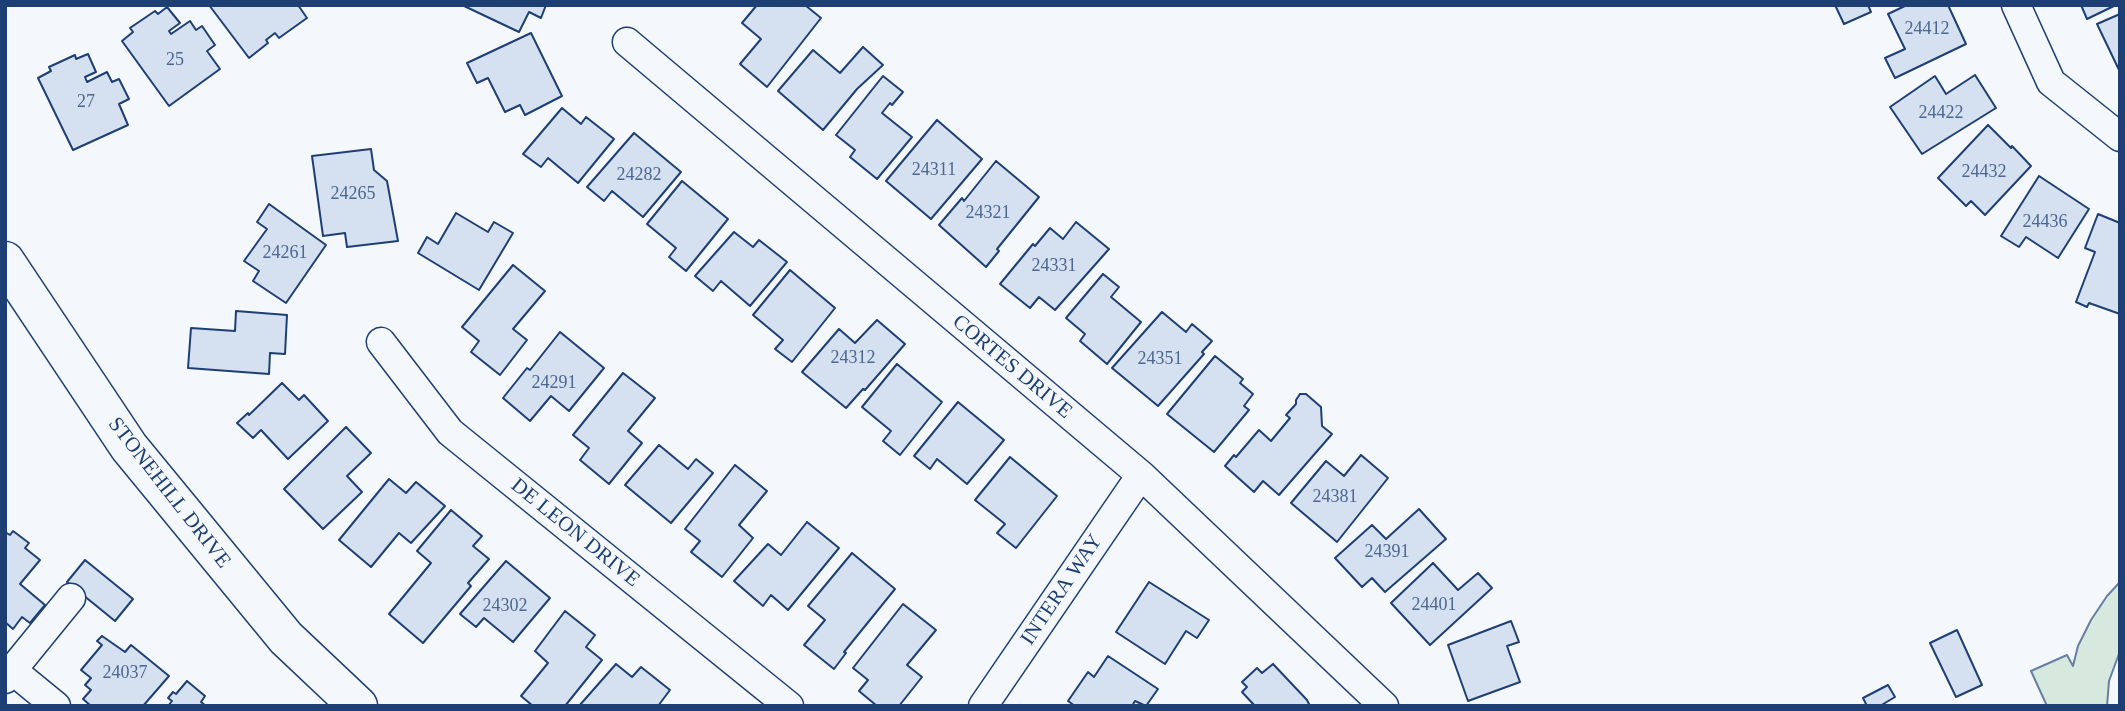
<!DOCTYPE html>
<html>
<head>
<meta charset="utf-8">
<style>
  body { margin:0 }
  #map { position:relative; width:2125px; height:711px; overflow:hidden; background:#f4f7fb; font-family:Georgia,serif }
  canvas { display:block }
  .frame { position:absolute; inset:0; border:7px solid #1d3f73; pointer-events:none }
</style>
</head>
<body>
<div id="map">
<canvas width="2125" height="711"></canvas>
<div class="frame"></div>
</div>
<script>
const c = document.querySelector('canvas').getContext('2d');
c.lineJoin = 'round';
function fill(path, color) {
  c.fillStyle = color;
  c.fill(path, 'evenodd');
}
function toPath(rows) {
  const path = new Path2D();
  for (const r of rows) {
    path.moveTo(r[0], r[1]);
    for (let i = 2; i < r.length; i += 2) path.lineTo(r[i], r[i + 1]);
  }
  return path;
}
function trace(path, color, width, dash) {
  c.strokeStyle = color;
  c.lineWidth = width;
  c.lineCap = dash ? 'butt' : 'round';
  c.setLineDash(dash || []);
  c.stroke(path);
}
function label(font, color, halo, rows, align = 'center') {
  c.font = font + ' Georgia,serif';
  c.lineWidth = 5;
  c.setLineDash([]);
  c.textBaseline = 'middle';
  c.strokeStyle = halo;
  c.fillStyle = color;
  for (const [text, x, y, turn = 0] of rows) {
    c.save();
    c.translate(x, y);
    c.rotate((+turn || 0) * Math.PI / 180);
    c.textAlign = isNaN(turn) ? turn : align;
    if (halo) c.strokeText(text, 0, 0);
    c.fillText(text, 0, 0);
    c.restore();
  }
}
const green = toPath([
  [2120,582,2120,651,2109,681,2107,706,2047,706,2031,671,2067,655,2073,666,2078,646,2091,620,2107,596,2120,582]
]);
fill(green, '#d7e8df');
trace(green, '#687fa3', 2);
const building = toPath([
  [209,5,298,5,307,18,279,38,275,33,266,40,268,43,249,58,209,5],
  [462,5,546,5,541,18,529,12,519,32,462,5],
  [757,5,805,5,821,18,767,87,740,64,761,39,742,23,757,5],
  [1835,5,1868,5,1871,12,1844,24,1835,5],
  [1907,5,1948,5,1966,44,1895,78,1885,58,1905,49,1888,14,1907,5],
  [2081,5,2116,5,2087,19,2081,5],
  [167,7,180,23,169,31,171,34,190,21,196,30,202,26,215,45,207,51,220,69,169,106,122,41,133,32,130,28,155,11,158,14,167,7],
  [2120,14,2120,72,2097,24,2120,14],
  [531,33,562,96,525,115,520,105,505,112,488,78,477,83,467,63,531,33],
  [863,47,883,65,857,89,823,130,778,91,813,50,840,73,863,47],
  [88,54,96,72,85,77,87,82,107,72,112,82,119,79,129,99,119,104,128,125,73,150,38,78,51,71,49,67,75,55,76,59,88,54],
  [1975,75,1996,108,1922,154,1890,107,1935,76,1946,94,1975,75],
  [883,76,903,92,892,105,890,103,882,113,912,137,877,179,850,157,855,150,836,135,883,76],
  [562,108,581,124,586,117,614,139,578,183,548,158,541,167,523,154,562,108],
  [937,120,982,159,931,219,886,181,937,120],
  [1988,125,2011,148,2012,146,2031,166,1985,215,1971,201,1966,206,1938,178,1988,125],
  [634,133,681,172,643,217,612,191,604,201,587,187,634,133],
  [371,149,374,170,387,181,398,241,347,247,345,233,323,236,312,156,371,149],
  [996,161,1039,197,997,249,999,251,986,267,939,225,962,198,964,201,996,161],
  [2039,176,2089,209,2058,258,2026,237,2019,247,2001,236,2039,176],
  [682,181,728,219,686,271,669,257,676,248,647,224,682,181],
  [269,204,326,245,286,303,253,281,259,271,244,261,267,229,257,222,269,204],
  [456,213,488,232,494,222,513,233,479,290,418,253,427,237,438,244,456,213],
  [2098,214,2120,223,2120,314,2089,303,2087,307,2076,302,2095,252,2085,248,2098,214],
  [1076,222,1109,249,1055,310,1039,297,1030,308,1000,284,1033,244,1035,246,1050,228,1063,239,1076,222],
  [734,232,753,247,759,240,787,262,750,306,721,281,713,291,695,276,734,232],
  [513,265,545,291,513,329,527,340,500,375,471,352,479,341,462,327,513,265],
  [790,270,835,308,792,362,775,349,783,340,753,315,790,270],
  [1103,274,1119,287,1111,297,1141,322,1107,364,1080,341,1085,334,1066,318,1103,274],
  [236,311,287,315,285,354,270,353,269,374,188,368,191,328,235,331,236,311],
  [1162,312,1186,332,1192,324,1212,341,1202,352,1204,354,1158,406,1112,368,1162,312],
  [877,320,905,344,865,390,863,389,846,408,802,372,839,329,855,343,877,320],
  [560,332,604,368,569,411,551,396,530,421,503,398,527,368,530,370,560,332],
  [1215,356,1243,379,1240,383,1253,394,1244,406,1249,410,1214,452,1167,414,1215,356],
  [897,364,942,402,900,455,883,441,891,431,862,407,897,364],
  [623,373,655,398,628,431,642,443,609,484,580,460,589,448,573,435,623,373],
  [282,383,299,400,304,395,328,421,288,459,261,430,253,438,237,423,248,413,249,415,282,383],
  [1300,394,1306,394,1321,407,1322,426,1332,434,1279,495,1263,481,1254,492,1225,466,1234,455,1236,457,1259,430,1271,441,1290,418,1286,415,1296,404,1296,400,1300,394],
  [958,402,1004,440,967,484,937,459,930,469,914,456,958,402],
  [346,427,371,453,347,476,362,492,323,529,284,489,346,427],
  [659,445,688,469,696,459,713,473,671,523,625,485,659,445],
  [1361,455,1388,478,1337,542,1291,503,1326,461,1344,476,1361,455],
  [1010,457,1057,496,1016,548,997,533,1005,524,975,500,1010,457],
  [735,465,767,491,739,525,753,538,722,577,691,552,700,541,685,529,735,465],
  [389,479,406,493,416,482,445,506,411,543,399,533,371,567,339,540,389,479],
  [1419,509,1446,539,1385,592,1372,578,1362,587,1335,558,1372,525,1386,539,1419,509],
  [451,510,482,536,473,546,489,559,468,583,471,586,423,643,389,614,431,563,417,551,451,510],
  [807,522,839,548,788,610,771,595,763,606,734,581,768,544,781,555,807,522],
  [13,531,29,543,25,548,40,560,20,584,45,605,30,623,22,617,13,629,5,622,5,532,10,535,13,531],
  [852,553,895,589,844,652,846,653,834,669,804,645,825,620,808,606,852,553],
  [85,560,133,599,115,621,67,582,85,560],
  [506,561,550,598,513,642,484,618,476,627,460,614,506,561],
  [1433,563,1458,590,1478,573,1492,588,1430,645,1391,603,1433,563],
  [1149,582,1209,620,1197,638,1186,631,1165,664,1116,632,1149,582],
  [903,604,936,630,907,665,922,677,899,706,877,706,859,691,868,680,853,668,903,604],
  [565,611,595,635,586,647,602,660,565,706,533,706,521,696,548,663,535,651,565,611],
  [1511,621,1519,642,1507,646,1520,682,1468,701,1448,645,1511,621],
  [1957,630,1982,685,1956,697,1930,643,1957,630],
  [102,636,125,652,131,645,169,676,143,706,91,706,83,699,91,690,85,685,91,678,81,670,102,645,97,641,102,636],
  [1108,656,1158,689,1146,706,1135,701,1132,706,1075,706,1068,701,1088,672,1094,677,1108,656],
  [616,664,632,677,641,667,670,690,658,706,579,706,616,664],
  [1273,664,1307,700,1310,706,1255,706,1242,692,1247,687,1242,682,1257,668,1262,673,1273,664],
  [187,681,205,696,201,702,206,706,168,706,172,701,168,698,173,692,176,694,187,681],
  [1888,685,1895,697,1880,706,1867,706,1863,698,1888,685]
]);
fill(building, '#d5e0f0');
trace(building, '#1d3f73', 2);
const minor = toPath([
  [2016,5,2051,82,2120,137],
  [627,42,1141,475,1384,706],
  [381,342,450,432,789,706],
  [12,670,56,706],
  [5,679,71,598],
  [983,706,1141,475]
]);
const secondary = toPath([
  [5,261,129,447,286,638,358,706]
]);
trace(minor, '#1d3f73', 31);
trace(secondary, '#1d3f73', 41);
trace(minor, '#f4f7fb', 28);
trace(secondary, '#f4f7fb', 38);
label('18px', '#4b6792', null, [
  ["24412",1927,29],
  ["25",175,60],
  ["27",86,102],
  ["24422",1941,113],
  ["24311",934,170],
  ["24432",1984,172],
  ["24282",639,175],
  ["24265",353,194],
  ["24321",988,213],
  ["24436",2045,222],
  ["24261",285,253],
  ["24331",1054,266],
  ["24312",853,358],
  ["24351",1160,359],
  ["24291",554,383],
  ["24381",1335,497],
  ["24391",1387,552],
  ["24401",1434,605],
  ["24302",505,606],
  ["24037",125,673]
]);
label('21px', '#1d3f73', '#f4f7fb', [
  ["CORTES DRIVE",1012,367,40],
  ["STONEHILL DRIVE",169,493,52],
  ["DE LEON DRIVE",575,533,39],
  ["INTERA WAY",1062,590,-56]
]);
</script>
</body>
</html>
